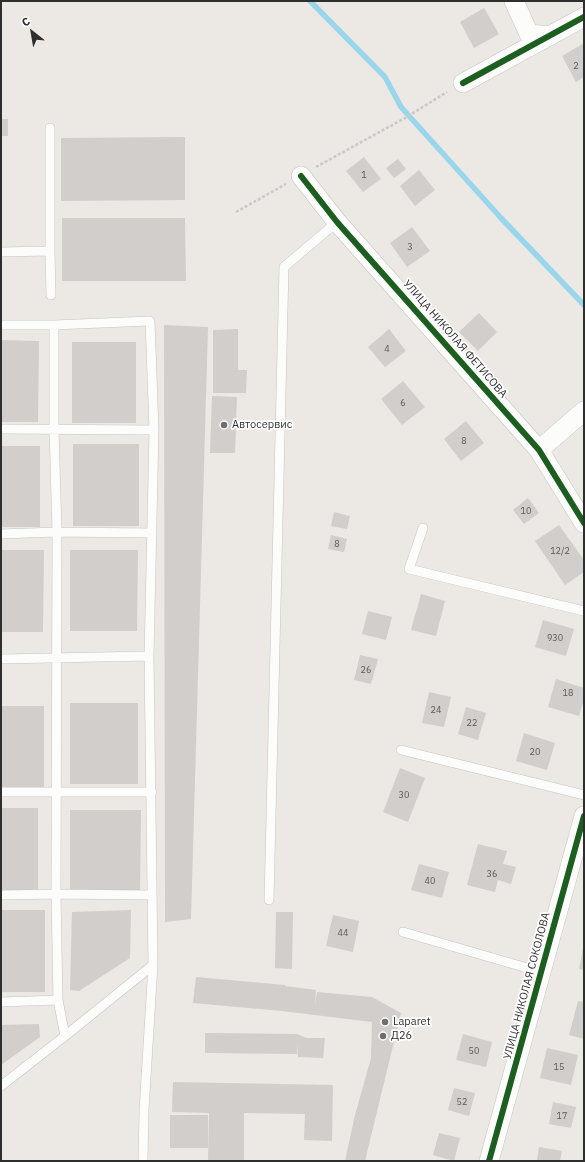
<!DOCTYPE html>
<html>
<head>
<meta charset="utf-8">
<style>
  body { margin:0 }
  #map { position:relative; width:585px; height:1162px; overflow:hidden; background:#ece8e4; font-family:"IBM Plex Sans",sans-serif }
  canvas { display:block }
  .frame { position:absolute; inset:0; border:2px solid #2e2e2e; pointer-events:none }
  .north { position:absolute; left:12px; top:12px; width:40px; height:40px; -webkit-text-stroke:3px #fff; paint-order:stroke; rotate:329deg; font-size:11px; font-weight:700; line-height:16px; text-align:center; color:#2e2e2e }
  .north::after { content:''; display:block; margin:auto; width:14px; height:18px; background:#2e2e2e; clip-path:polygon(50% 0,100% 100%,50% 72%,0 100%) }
</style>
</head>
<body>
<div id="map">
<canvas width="585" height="1162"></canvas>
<div class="frame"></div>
<div class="north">С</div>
</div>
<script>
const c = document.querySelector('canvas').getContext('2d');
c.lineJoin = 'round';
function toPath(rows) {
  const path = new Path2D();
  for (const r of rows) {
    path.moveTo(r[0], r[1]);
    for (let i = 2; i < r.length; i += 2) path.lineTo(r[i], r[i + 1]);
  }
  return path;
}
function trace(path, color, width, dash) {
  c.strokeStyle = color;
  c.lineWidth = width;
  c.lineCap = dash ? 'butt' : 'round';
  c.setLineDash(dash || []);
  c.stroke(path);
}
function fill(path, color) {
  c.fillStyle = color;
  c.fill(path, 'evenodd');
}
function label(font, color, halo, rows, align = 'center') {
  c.font = font + ' "IBM Plex Sans",sans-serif';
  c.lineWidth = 3.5;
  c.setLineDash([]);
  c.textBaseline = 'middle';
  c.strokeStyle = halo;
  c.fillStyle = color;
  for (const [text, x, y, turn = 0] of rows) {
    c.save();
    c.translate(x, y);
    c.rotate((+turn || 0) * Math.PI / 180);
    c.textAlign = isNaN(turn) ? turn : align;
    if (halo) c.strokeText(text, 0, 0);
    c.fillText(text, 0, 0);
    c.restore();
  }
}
trace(toPath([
  [310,1,385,77,401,107,501,218,584,305]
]), '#99d6ec', 5.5);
fill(toPath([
  [484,8,499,34,474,48,460,22],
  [584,43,584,77,576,82,562,56],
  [1,119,8,119,8,136,1,136],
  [185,137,185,200,61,201,61,138],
  [364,157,381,179,363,192,346,171],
  [398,159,406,169,394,178,386,168],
  [419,170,435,190,415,206,400,186],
  [62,218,185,218,186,281,62,281],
  [412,227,430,251,407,267,390,243],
  [479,313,497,332,478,351,459,332],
  [164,325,208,327,191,919,165,922],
  [238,329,238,370,247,370,246,393,213,393,213,330],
  [389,329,406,351,385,367,368,347],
  [1,340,39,341,38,422,1,422],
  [72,342,136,342,136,423,72,423],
  [403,381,425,407,402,425,381,399],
  [212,396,237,397,235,453,210,453],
  [466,421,484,443,461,461,444,439],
  [73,444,139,444,139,526,73,526],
  [1,446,40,446,40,527,1,527],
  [528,498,539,513,524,524,513,510],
  [334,512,350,516,347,529,331,526],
  [559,525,584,560,584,572,565,585,535,541],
  [331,535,347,539,344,552,328,549],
  [1,550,44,550,43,632,1,632],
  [70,550,138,550,137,631,70,631],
  [421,594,445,601,436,636,411,630],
  [368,611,392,617,386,640,362,634],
  [543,620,574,629,566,656,535,647],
  [360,655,378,659,371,684,354,680],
  [556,679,584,688,584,699,579,716,548,707],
  [429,692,451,697,444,727,422,723],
  [70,703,138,703,138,784,70,784],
  [1,706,44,706,44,789,1,789],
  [466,707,486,713,478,740,458,734],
  [524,733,555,743,547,770,516,761],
  [400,768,425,778,408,822,383,812],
  [1,808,38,808,38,890,1,890],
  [70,810,141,810,140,891,70,891],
  [478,844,507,851,503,864,516,867,511,884,498,880,495,892,467,885],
  [419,864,449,872,442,898,411,890],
  [1,910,45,910,45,992,1,992],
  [131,910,130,958,79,991,70,990,72,912],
  [276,912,293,912,292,969,275,968],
  [333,915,359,921,353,952,326,946],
  [583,948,584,949,584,970,579,969],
  [196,977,285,985,285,986,316,990,315,1006,317,992,372,997,401,1013,365,1161,345,1161,355,1115,371,1058,372,1022,282,1011,193,1003],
  [578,1001,584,1002,584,1039,569,1035],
  [39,1024,40,1037,1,1065,1,1025],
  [205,1033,297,1034,306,1038,325,1038,323,1058,298,1057,297,1044,297,1054,205,1053],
  [463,1034,492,1042,486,1067,456,1060],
  [547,1048,578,1055,571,1085,540,1078],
  [173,1082,333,1085,332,1141,304,1140,305,1114,244,1113,244,1161,208,1161,209,1113,172,1112],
  [454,1088,475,1093,469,1116,448,1110],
  [553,1102,576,1107,571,1128,549,1124],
  [170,1115,208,1115,208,1148,170,1148],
  [439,1133,460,1138,454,1161,433,1155],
  [539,1147,562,1151,560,1161,537,1161]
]), '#d1cecb');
const service = toPath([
  [50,251,51,295],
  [1,252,50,251,50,128],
  [1,325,54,325,150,321,154,430,149,656],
  [54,325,54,429,57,532,56,894,58,1000,65,1036],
  [1,429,154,430],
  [423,528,409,569,584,611],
  [1,534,57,532,151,533],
  [1,659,149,656,153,965,144,1110,143,1161],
  [401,750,584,795],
  [1,792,152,792],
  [1,895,56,894,152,895],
  [269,900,284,267,337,222],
  [403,932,541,972],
  [1,1002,58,1000],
  [1,1086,65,1036,153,965]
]);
const minor = toPath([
  [514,1,529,34,550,36],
  [463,83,584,17],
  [301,176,337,222,539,450,584,523],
  [539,450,584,411],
  [489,1161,584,816]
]);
trace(service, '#c5c4c5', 10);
trace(minor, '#c5c4c5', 20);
trace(toPath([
  [316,167,405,118,447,92],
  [236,212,286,184]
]), '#c9c9c8', 2.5, [3, 2]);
trace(service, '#fcfcfb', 9);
trace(minor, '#fcfcfb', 19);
trace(toPath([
  [463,83,584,17],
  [301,176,337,222,539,450,584,523],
  [489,1161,584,816]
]), '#1b5e20', 6);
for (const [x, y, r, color] of [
  [224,425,4,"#706f6e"],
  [385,1022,4,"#706f6e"],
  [383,1036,4,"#706f6e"]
]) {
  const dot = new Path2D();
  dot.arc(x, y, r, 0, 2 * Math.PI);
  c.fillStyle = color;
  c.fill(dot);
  trace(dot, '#fff', 1.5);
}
label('9px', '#585857', null, [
  ["2",576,66],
  ["1",364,175],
  ["3",410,247],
  ["4",387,349],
  ["6",403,403],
  ["8",464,441],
  ["10",526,511],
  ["8",337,544],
  ["12/2",560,551],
  ["930",555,638],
  ["26",366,670],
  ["18",568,693],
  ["24",436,710],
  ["22",472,723],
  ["20",535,752],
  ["30",404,795],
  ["36",492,874],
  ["40",430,881],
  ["44",343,933],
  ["50",474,1051],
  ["15",559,1067],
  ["52",462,1102],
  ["17",562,1116]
]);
label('11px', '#2e2e2e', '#fff', [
  ["УЛИЦА НИКОЛАЯ ФЕТИСОВА",455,339,49],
  ["УЛИЦА НИКОЛАЯ СОКОЛОВА",527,986,-75]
]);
label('11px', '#2e2e2e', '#fff', [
  ["Автосервис",232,425],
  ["Laparet",393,1022],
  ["Д26",391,1036]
], 'left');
</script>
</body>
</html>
